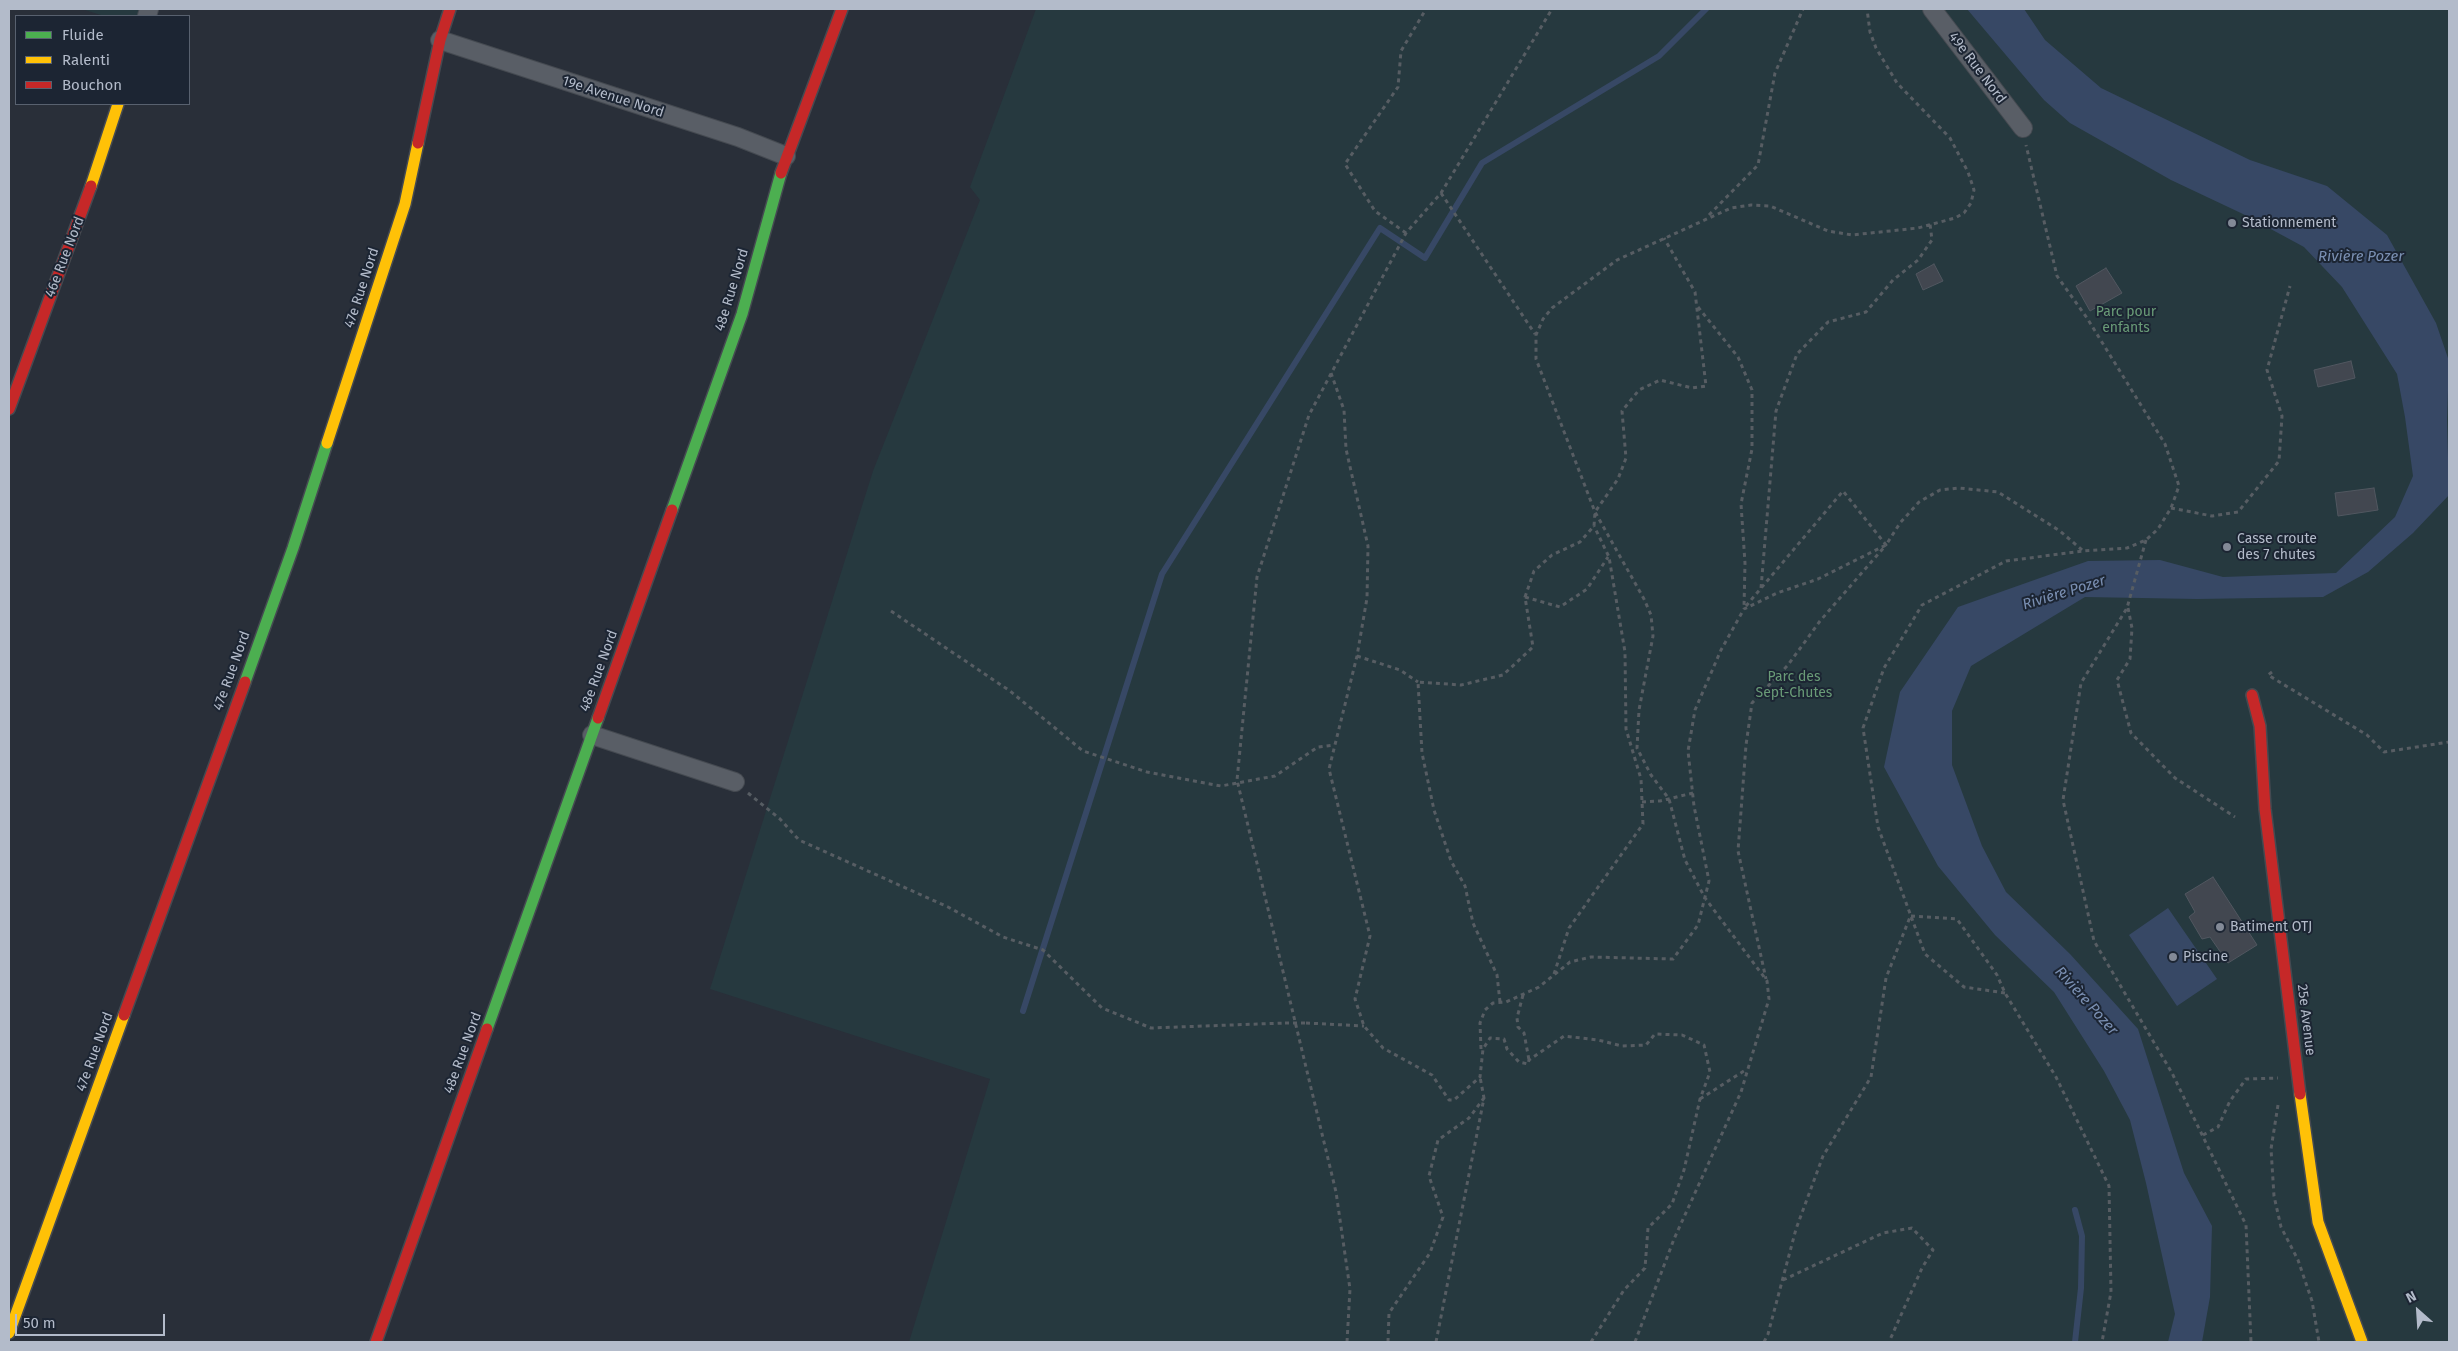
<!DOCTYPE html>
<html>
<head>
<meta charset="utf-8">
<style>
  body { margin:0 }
  #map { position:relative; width:2458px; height:1351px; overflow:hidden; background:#292f39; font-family:"Fira Sans",sans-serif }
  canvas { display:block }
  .frame { position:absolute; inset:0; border:10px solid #b3bbca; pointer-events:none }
  .legend { position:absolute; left:15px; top:15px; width:175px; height:90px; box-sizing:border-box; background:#1c2533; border:1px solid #58616f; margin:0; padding:6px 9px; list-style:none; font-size:15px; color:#b3bbca }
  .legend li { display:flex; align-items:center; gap:10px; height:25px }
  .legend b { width:25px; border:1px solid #58616f }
  .north { position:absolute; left:2393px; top:1286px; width:50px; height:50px; -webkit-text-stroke:4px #1c2533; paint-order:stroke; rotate:334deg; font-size:14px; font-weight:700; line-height:20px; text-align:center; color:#b3bbca }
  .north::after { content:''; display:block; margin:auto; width:18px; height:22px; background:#b3bbca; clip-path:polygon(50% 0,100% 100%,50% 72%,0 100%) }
  .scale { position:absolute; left:15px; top:1314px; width:150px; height:22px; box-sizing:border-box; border:2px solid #b3bbca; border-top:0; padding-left:6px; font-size:15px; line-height:18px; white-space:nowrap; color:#b3bbca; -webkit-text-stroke:4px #1c2533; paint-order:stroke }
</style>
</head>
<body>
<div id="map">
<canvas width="2458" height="1351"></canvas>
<div class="frame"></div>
<ul class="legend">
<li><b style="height:6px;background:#4caf50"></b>Fluide</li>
<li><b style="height:6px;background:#ffc107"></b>Ralenti</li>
<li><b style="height:6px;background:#c62828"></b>Bouchon</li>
</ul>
<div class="north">N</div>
<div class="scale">50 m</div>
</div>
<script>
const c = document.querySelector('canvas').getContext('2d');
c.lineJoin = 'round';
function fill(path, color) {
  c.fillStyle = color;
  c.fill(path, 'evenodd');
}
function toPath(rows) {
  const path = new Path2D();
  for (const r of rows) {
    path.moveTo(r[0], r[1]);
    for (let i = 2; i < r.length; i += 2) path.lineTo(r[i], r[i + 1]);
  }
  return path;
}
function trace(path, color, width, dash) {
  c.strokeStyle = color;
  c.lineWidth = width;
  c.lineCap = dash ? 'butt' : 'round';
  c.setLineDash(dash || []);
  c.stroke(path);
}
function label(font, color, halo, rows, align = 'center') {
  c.font = font + ' "Fira Sans",sans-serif';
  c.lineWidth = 4;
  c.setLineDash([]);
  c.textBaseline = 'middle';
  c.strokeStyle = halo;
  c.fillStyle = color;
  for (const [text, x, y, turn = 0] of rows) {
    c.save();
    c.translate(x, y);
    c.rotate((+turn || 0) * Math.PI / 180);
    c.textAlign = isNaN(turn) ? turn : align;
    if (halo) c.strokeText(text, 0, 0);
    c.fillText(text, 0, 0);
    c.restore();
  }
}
fill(toPath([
  [82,9,149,9,147,16,104,16],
  [1036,9,2449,9,2449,1342,909,1342,990,1079,710,989,873,471,980,200,970,187]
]), '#26393f');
fill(toPath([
  [1967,9,2024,9,2045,40,2101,88,2250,160,2327,186,2387,235,2436,323,2449,361,2447,420,2449,495,2413,533,2368,572,2323,597,2197,599,2085,597,1971,666,1952,711,1952,765,1982,846,2006,892,2070,954,2138,1029,2184,1173,2212,1226,2210,1297,2202,1342,2168,1342,2175,1314,2146,1183,2130,1120,2104,1071,2054,992,1995,935,1938,866,1884,767,1900,692,1958,607,2088,561,2160,560,2223,577,2336,573,2395,517,2413,476,2405,417,2397,374,2342,287,2304,247,2243,214,2171,180,2070,123,2044,100],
  [2168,908,2217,979,2177,1006,2129,935]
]), '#374865');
trace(toPath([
  [1023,1011,1162,574,1380,228,1425,258,1482,163,1659,56,1706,9],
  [2075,1210,2082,1236,2081,1288,2075,1342]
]), '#374865', 6);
const building = toPath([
  [1934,264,1943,281,1923,290,1916,274,1934,264],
  [2106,268,2122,293,2090,311,2076,286,2106,268],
  [2351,361,2355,378,2318,387,2314,370,2351,361],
  [2374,488,2378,510,2338,516,2335,493,2374,488],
  [2213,877,2257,945,2228,963,2210,937,2202,939,2189,917,2195,912,2185,894,2213,877]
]);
fill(building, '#424750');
trace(building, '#515760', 1);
const street = toPath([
  [1932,9,2023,128],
  [147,16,149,9],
  [440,40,738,137,786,156],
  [592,735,735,782]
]);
const fast = toPath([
  [672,510,742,314,781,173],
  [245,682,293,548,327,443],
  [487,1029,598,718]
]);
const slow = toPath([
  [91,186,118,104],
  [327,443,405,204,418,143],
  [2300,1094,2318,1222,2362,1342],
  [9,1333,124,1015]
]);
const jam = toPath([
  [418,143,440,40,450,9],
  [781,173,842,9],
  [9,409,91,186],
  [2252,695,2260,726,2265,809,2300,1094],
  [598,718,672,510],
  [124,1015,245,682],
  [376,1342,487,1029]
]);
trace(street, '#454a51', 20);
trace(fast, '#454a51', 14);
trace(slow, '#454a51', 14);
trace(jam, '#454a51', 14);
trace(toPath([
  [1441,193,1535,334],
  [1709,215,1758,165,1775,73,1803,9],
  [1406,233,1375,211,1345,164,1398,87,1401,51,1426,9],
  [1698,307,1738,357,1752,390,1752,449,1741,504,1745,563,1744,607],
  [1331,373,1344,410,1346,449,1368,546,1367,598,1357,656,1329,769,1370,936,1355,999,1364,1026,1383,1048,1432,1075,1449,1100,1454,1100,1480,1077,1483,1049,1490,1038,1504,1039,1507,1049,1519,1062,1528,1064,1529,1060,1564,1036,1598,1040,1622,1046,1646,1045,1655,1034,1682,1035,1704,1045,1710,1072,1700,1099,1684,1170,1672,1204,1648,1228,1645,1268,1624,1290,1591,1342],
  [2171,508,2212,516,2238,512,2279,461,2282,416,2267,370,2290,286],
  [2146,540,2127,608,2081,683,2063,800,2094,941,2172,1073,2246,1225,2251,1342],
  [1761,588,1776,411,1797,354,1828,322,1866,312,1893,280,1918,260,1932,240,1930,224],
  [1525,597,1560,607,1587,589,1608,557],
  [1746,606,1843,491,1886,545,1820,621,1788,665,1752,703,1746,745,1738,851,1766,979],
  [2128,608,2132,628,2130,659,2117,680,2131,733,2175,778,2235,817],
  [891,611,1010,691,1083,751,1147,772,1221,786,1275,776,1318,747,1334,745],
  [1357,656,1400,670,1418,682],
  [2272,672,2268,675,2367,735,2384,752,2449,742],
  [748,793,780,819,799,840,948,907,1003,937,1043,950,1102,1008,1151,1028,1285,1023],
  [1642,802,1660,801,1693,793],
  [1911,916,1957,919,1997,975,2005,993,2056,1077,2109,1186,2111,1292,2102,1342],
  [1554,974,1569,928,1643,824,1641,779,1626,729,1625,652,1609,557,1594,526],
  [2005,993,1964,987,1925,954,1878,827,1863,728,1884,668,1922,605,2006,561,2083,551,2127,548,2146,540,2158,529,2171,508,2179,486,2165,444,2087,318,2057,276,2026,145],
  [1523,995,1517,1018,1518,1027,1524,1033,1529,1060],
  [1500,1002,1497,975,1473,923,1465,886,1451,861,1434,810,1422,753,1418,682,1461,685,1503,675,1533,647,1525,597,1534,571,1552,555,1580,542,1594,526,1595,512,1618,479,1626,458,1622,411,1639,390,1660,380,1692,388,1706,386,1695,292,1664,238],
  [1306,1023,1364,1026],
  [1481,1049,1480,1023,1485,1010,1493,1003,1506,1002,1539,987,1570,962,1591,957,1673,959,1698,925,1709,881,1694,806,1688,751,1695,710,1721,650,1744,609,1777,593,1818,579,1886,545,1900,523,1919,502,1940,490,1959,488,1998,492,2060,531,2082,550],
  [1700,1099,1747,1069],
  [2278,1105,2271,1149,2274,1196,2281,1227,2298,1260,2312,1301,2319,1342],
  [2203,1135,2218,1127,2230,1101,2246,1079,2278,1078],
  [1783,1280,1883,1233,1912,1228,1933,1250,1922,1268,1889,1342],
  [1347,1342,1350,1289,1336,1192,1237,780,1257,577,1309,415,1406,233,1441,193,1552,9],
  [1388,1342,1389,1313,1430,1253,1443,1217,1429,1176,1438,1140,1469,1118,1484,1098],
  [1436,1342,1484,1098,1480,1077],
  [1635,1342,1674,1239,1741,1092,1769,999,1767,981,1705,898,1685,860,1669,799,1651,775,1637,748,1639,710,1653,636,1651,615,1644,599,1595,512,1536,359,1536,335,1543,319,1552,308,1617,260,1731,208,1751,205,1770,206,1828,231,1852,235,1918,228,1955,218,1964,213,1971,203,1974,190,1968,172,1950,138,1897,83,1876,48,1870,32,1867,9],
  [1764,1342,1768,1334,1796,1229,1823,1156,1871,1077,1886,978,1910,917]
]), '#575d63', 3, [4, 4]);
trace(street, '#595e66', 18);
trace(fast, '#4caf50', 11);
trace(slow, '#ffc107', 11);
trace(jam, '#c62828', 11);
trace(toPath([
  [1285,1023,1306,1023]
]), '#575d63', 3, [4, 4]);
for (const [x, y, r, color] of [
  [2232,223,5,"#838a97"],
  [2227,547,5,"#838a97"],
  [2220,927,5,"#838a97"],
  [2173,957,5,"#838a97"]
]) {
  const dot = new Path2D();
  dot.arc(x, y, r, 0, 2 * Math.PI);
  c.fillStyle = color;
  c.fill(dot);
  trace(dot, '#1c2533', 2);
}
label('14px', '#b3bbca', '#1c2533', [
  ["49e Rue Nord",1977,68,53],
  ["19e Avenue Nord",613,97,18],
  ["46e Rue Nord",65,257,-69],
  ["47e Rue Nord",362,288,-72],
  ["48e Rue Nord",732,290,-73],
  ["47e Rue Nord",232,671,-70],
  ["48e Rue Nord",599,671,-70],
  ["25e Avenue",2306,1020,83],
  ["47e Rue Nord",95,1052,-70],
  ["48e Rue Nord",463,1053,-70]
]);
label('14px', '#b3bbca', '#1c2533', [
  ["Stationnement",2242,223],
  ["Casse croute",2237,539],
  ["des 7 chutes",2237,555],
  ["Batiment OTJ",2230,927],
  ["Piscine",2183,957]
], 'left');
label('14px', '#699b77', '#1c2533', [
  ["Parc pour",2126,312],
  ["enfants",2126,328],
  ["Parc des",1794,677],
  ["Sept-Chutes",1794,693]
]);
label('italic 15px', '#7a8fb2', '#1c2533', [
  ["Rivière Pozer",2361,257],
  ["Rivière Pozer",2064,593,-17],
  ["Rivière Pozer",2086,1001,48]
]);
</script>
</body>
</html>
